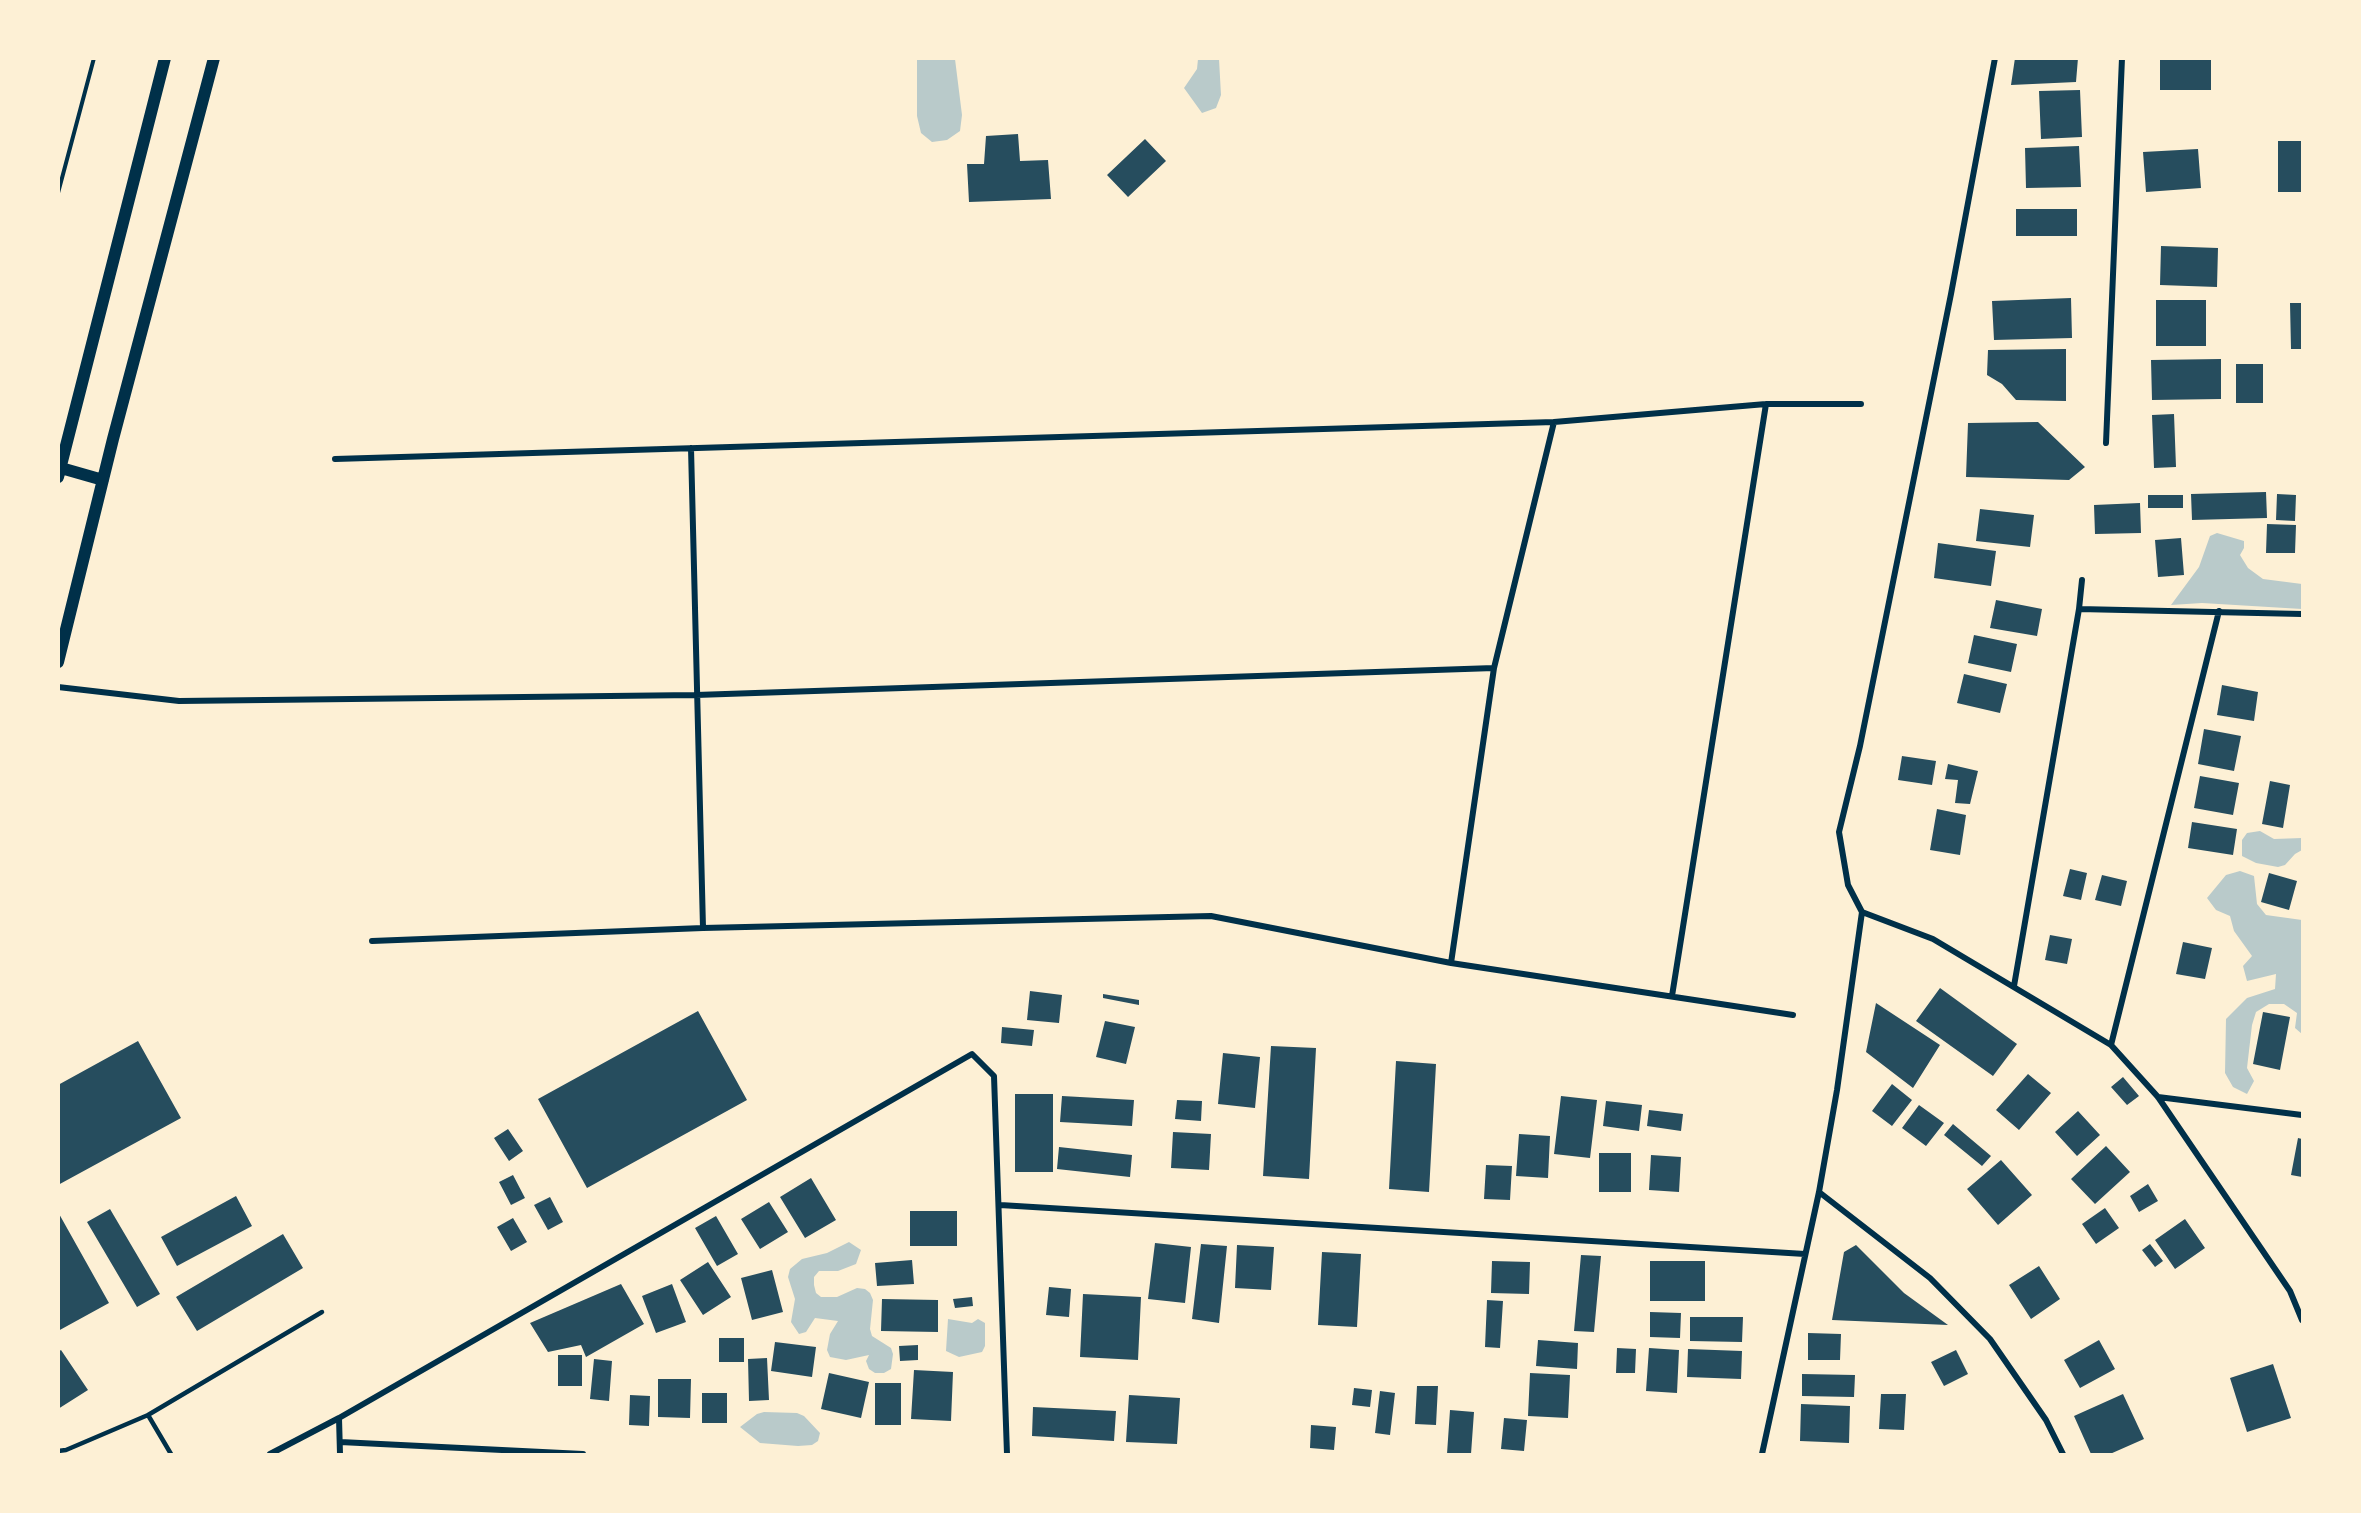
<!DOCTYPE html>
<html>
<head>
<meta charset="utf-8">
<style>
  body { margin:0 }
  #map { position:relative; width:2361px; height:1513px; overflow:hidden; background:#fdf0d5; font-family:"Exo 2",sans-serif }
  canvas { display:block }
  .frame { position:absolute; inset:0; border:60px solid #fdf0d5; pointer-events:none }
</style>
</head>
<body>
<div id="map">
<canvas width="2361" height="1513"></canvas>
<div class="frame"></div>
</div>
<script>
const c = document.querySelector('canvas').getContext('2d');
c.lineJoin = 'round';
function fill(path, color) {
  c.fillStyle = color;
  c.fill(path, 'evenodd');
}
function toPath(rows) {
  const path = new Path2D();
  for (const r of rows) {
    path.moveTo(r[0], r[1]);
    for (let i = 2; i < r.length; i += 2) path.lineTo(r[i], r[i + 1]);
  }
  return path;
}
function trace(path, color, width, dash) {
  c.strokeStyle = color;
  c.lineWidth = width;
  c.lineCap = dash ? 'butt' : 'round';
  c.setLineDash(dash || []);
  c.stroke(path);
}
fill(toPath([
  [917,59,955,59,962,115,960,131,947,140,932,142,921,133,917,116],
  [1198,59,1219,59,1221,95,1216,108,1202,113,1184,88,1197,69],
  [2217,533,2244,541,2244,548,2240,555,2248,568,2263,579,2302,584,2302,609,2202,603,2171,605,2199,567,2210,536],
  [2260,831,2274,839,2302,838,2302,850,2295,854,2285,865,2278,867,2256,863,2242,856,2242,840,2247,833],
  [2240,871,2254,876,2257,904,2266,915,2302,920,2302,1034,2295,1028,2297,1013,2284,1004,2269,1004,2256,1012,2252,1025,2247,1068,2254,1081,2247,1094,2233,1087,2225,1073,2226,1019,2247,998,2275,989,2276,974,2247,981,2243,966,2252,956,2234,931,2230,916,2216,910,2207,898,2226,875],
  [849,1242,861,1250,856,1264,838,1271,819,1271,814,1277,814,1285,816,1293,821,1297,837,1297,857,1288,865,1289,870,1293,873,1300,870,1329,872,1336,891,1348,893,1354,891,1369,884,1373,875,1373,869,1369,866,1361,869,1355,846,1360,830,1357,827,1350,830,1334,838,1321,815,1318,806,1332,799,1334,791,1322,795,1299,788,1277,790,1269,802,1259,827,1253],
  [948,1319,972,1323,978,1319,985,1323,985,1346,982,1352,959,1357,946,1351],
  [764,1412,797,1413,804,1416,820,1433,818,1441,812,1445,798,1446,760,1443,740,1427,757,1414]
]), '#b9caca');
fill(toPath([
  [2015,58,2078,58,2076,82,2011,85],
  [2160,58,2211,58,2211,90,2160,90],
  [2080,90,2082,137,2041,139,2039,91],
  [1018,134,1020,161,1048,160,1051,199,969,202,967,164,984,164,986,136],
  [1145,139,1166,161,1128,197,1107,175],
  [2278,141,2302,141,2302,192,2278,192],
  [2079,146,2081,187,2026,188,2025,148],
  [2198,149,2201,188,2146,192,2143,152],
  [2016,209,2077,209,2077,236,2016,236],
  [2161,246,2218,248,2217,287,2160,285],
  [2071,298,2072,338,1994,340,1992,301],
  [2156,300,2206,300,2206,346,2156,346],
  [2290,303,2302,303,2302,349,2291,349],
  [2066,349,2066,401,2016,400,2002,384,1987,375,1988,350],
  [2221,359,2221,399,2152,400,2151,360],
  [2236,364,2263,364,2263,403,2236,403],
  [2174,414,2176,467,2154,468,2152,415],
  [2038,422,2085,467,2069,480,1966,477,1968,423],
  [2266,492,2267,518,2192,520,2191,494],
  [2277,494,2296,495,2295,521,2276,520],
  [2148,495,2183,495,2183,508,2148,508],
  [2140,503,2141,533,2095,534,2094,505],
  [1980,509,2034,515,2030,547,1976,541],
  [2267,524,2296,525,2295,553,2266,553],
  [2181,538,2184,575,2158,577,2155,540],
  [1938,543,1996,551,1991,586,1934,578],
  [1996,600,2042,609,2037,636,1990,628],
  [1974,635,2017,644,2011,672,1968,663],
  [1964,674,2007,684,2000,713,1957,703],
  [2222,685,2258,692,2254,721,2217,715],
  [2204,729,2241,736,2234,771,2198,764],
  [1902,756,1936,761,1932,785,1898,780],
  [1948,764,1978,771,1970,804,1955,803,1958,780,1945,779],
  [2200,776,2239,783,2233,815,2194,808],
  [2270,781,2290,785,2283,828,2262,824],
  [1937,809,1966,815,1960,855,1930,850],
  [2192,822,2237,829,2233,855,2188,848],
  [2070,869,2087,873,2081,900,2063,896],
  [2269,873,2297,881,2289,910,2261,902],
  [2102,875,2127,881,2121,906,2095,900],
  [2050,935,2072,939,2067,964,2045,960],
  [2183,942,2212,948,2205,979,2176,974],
  [1940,988,2017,1044,1993,1076,1916,1021],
  [1030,991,1062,995,1059,1023,1027,1020],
  [1103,994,1139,1000,1139,1005,1103,998],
  [1876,1003,1940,1045,1913,1088,1866,1052],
  [698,1011,747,1100,587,1188,538,1099],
  [2263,1012,2290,1017,2280,1070,2253,1064],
  [1105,1021,1135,1027,1126,1064,1096,1057],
  [1002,1027,1034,1030,1032,1046,1001,1043],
  [138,1041,181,1118,58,1185,58,1085],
  [1271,1046,1316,1048,1309,1179,1263,1176],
  [1223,1053,1260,1057,1255,1108,1218,1104],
  [1396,1061,1436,1064,1429,1192,1389,1189],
  [2028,1074,2051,1093,2019,1130,1996,1110],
  [2123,1077,2139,1096,2127,1105,2111,1087],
  [1892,1084,1912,1100,1892,1126,1872,1111],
  [1015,1094,1053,1094,1053,1172,1015,1172],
  [1062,1096,1134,1100,1132,1126,1060,1122],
  [1561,1096,1597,1100,1590,1158,1554,1154],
  [1177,1100,1202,1101,1201,1121,1175,1119],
  [1606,1101,1642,1105,1639,1131,1603,1126],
  [1919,1105,1944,1123,1926,1146,1902,1128],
  [1649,1110,1683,1114,1681,1131,1647,1126],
  [2078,1111,2100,1135,2077,1156,2055,1132],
  [1953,1124,1991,1156,1982,1166,1944,1135],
  [508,1129,523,1151,509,1161,494,1138],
  [1173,1132,1211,1134,1209,1170,1171,1168],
  [1519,1134,1550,1136,1548,1178,1516,1176],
  [2298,1138,2302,1139,2302,1177,2291,1175],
  [2106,1146,2130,1172,2095,1204,2071,1179],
  [1059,1147,1132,1155,1130,1177,1057,1169],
  [1599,1153,1631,1153,1631,1192,1599,1192],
  [1651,1155,1681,1157,1679,1192,1649,1190],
  [2001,1160,2032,1195,1998,1225,1967,1189],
  [1486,1165,1512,1166,1510,1200,1484,1199],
  [513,1175,525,1198,511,1205,499,1182],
  [811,1178,836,1220,805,1238,780,1197],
  [2148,1184,2158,1201,2139,1212,2130,1196],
  [236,1196,252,1226,177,1266,161,1237],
  [550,1197,563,1222,548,1230,534,1205],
  [769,1202,788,1232,760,1249,741,1219],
  [2105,1208,2119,1228,2096,1244,2082,1224],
  [110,1209,160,1294,137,1307,87,1222],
  [910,1211,957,1211,957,1246,910,1246],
  [58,1212,109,1303,58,1331],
  [716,1216,738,1254,717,1266,695,1228],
  [513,1218,527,1242,511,1251,497,1227],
  [2185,1219,2205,1248,2175,1269,2155,1240],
  [283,1234,303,1268,197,1331,176,1297],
  [1155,1243,1191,1247,1185,1303,1148,1299],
  [1201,1244,1227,1246,1219,1323,1192,1319],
  [2150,1244,2163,1261,2155,1267,2142,1250],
  [1237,1245,1274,1247,1271,1290,1235,1288],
  [1856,1245,1904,1293,1948,1325,1832,1320,1844,1252],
  [1322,1252,1361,1254,1357,1327,1318,1325],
  [1581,1255,1601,1256,1594,1332,1574,1331],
  [912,1260,914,1284,877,1286,875,1263],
  [1492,1261,1530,1262,1529,1294,1491,1293],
  [1650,1261,1705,1261,1705,1301,1650,1301],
  [708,1262,731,1297,703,1315,680,1280],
  [2039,1266,2060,1299,2031,1319,2009,1285],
  [772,1270,783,1312,752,1320,741,1278],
  [621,1284,644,1324,586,1357,581,1345,548,1352,530,1323],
  [672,1284,686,1322,656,1333,642,1296],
  [1049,1287,1071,1289,1069,1317,1046,1315],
  [1083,1294,1141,1297,1138,1360,1080,1357],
  [972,1297,973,1306,955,1308,953,1299],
  [882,1299,938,1300,938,1332,881,1331],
  [1487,1300,1503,1301,1500,1348,1485,1347],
  [1650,1312,1681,1313,1680,1338,1650,1337],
  [1690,1317,1743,1317,1742,1342,1690,1341],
  [1808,1333,1841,1334,1840,1360,1808,1360],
  [719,1338,744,1338,744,1362,719,1362],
  [1538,1340,1578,1343,1577,1369,1536,1366],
  [2099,1340,2115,1369,2080,1388,2064,1360],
  [775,1342,816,1347,812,1377,771,1371],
  [918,1345,918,1360,900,1361,899,1346],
  [1617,1348,1636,1349,1635,1373,1616,1373],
  [1649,1348,1679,1350,1677,1393,1646,1391],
  [1688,1349,1742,1351,1741,1379,1687,1377],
  [61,1350,88,1390,58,1409,58,1352],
  [1956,1350,1968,1374,1944,1386,1931,1362],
  [558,1355,582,1355,582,1386,558,1386],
  [767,1358,769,1400,749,1401,748,1359],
  [594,1359,612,1361,609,1401,590,1399],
  [2273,1364,2291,1418,2247,1432,2230,1378],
  [914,1370,953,1372,951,1421,911,1419],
  [829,1373,869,1382,861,1418,821,1409],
  [1530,1373,1570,1375,1568,1418,1528,1416],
  [1802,1374,1855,1375,1854,1397,1802,1396],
  [658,1379,691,1379,690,1418,658,1417],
  [875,1383,901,1383,901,1425,875,1425],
  [1417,1386,1438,1386,1436,1425,1415,1424],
  [1354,1388,1372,1390,1370,1407,1352,1405],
  [1380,1391,1395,1393,1390,1435,1375,1433],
  [702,1393,727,1393,727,1423,702,1423],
  [1881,1394,1906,1394,1904,1430,1879,1429],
  [2123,1394,2144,1439,2110,1454,2091,1454,2074,1416],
  [630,1395,650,1396,649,1426,629,1425],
  [1129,1395,1180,1398,1177,1444,1126,1442],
  [1801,1404,1850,1406,1849,1443,1800,1441],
  [1033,1407,1116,1411,1114,1441,1032,1436],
  [1450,1410,1474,1412,1471,1454,1447,1454],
  [1504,1418,1527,1420,1524,1451,1501,1449],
  [1311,1425,1336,1427,1334,1450,1310,1448]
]), '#264d5e');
trace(toPath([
  [58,193,94,58]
]), '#003049', 4);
trace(toPath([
  [148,1415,322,1312],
  [58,1451,66,1450,148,1415,171,1454]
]), '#003049', 4.5);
trace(toPath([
  [2106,443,2122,58],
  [691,448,703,928],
  [335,459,1554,422,1766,404,1861,404],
  [2079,609,2302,614],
  [58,687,179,701,696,695,1494,668],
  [1862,912,1933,939,2111,1045,2158,1097,2290,1291,2302,1320],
  [372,941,703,928,1211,916,1451,963,1793,1015],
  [1451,963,1494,668,1554,422],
  [2014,986,2079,609,2082,580],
  [1672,996,1766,404],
  [2111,1045,2219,611],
  [2158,1097,2302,1115],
  [1819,1192,1930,1278,1990,1339,2046,1420,2063,1454],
  [1000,1205,1805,1254],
  [339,1418,340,1454],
  [340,1442,583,1454],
  [270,1454,339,1418,972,1054,994,1076,1007,1454],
  [1762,1454,1819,1192,1837,1090,1862,912,1848,885,1839,832,1860,746,1951,294,1995,58]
]), '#003049', 6);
trace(toPath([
  [61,468,103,480],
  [58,477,165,58],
  [58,662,113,439,214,58]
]), '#003049', 12);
</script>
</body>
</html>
